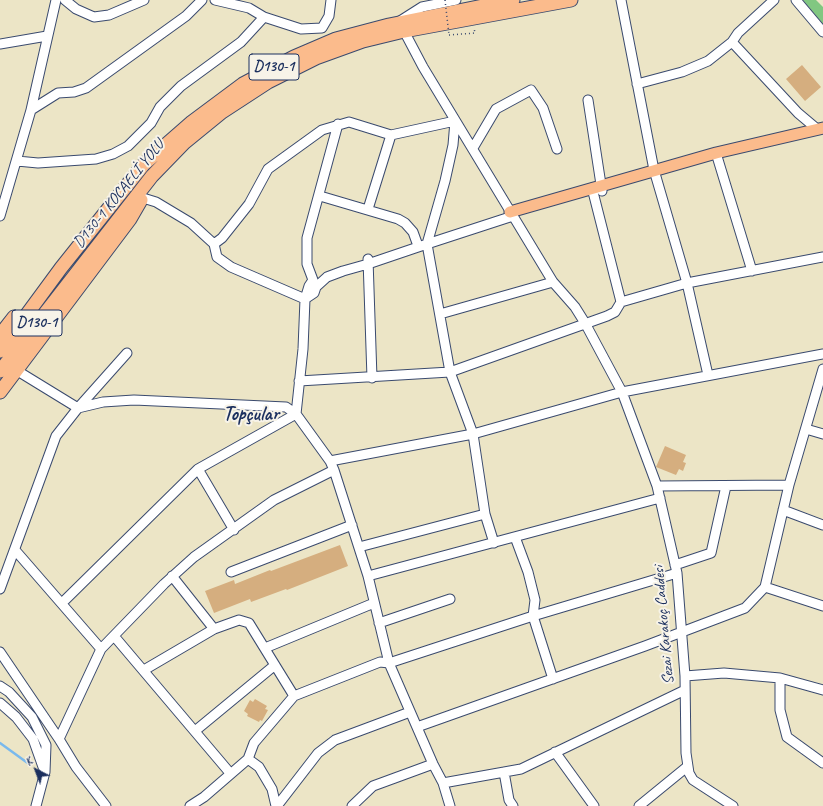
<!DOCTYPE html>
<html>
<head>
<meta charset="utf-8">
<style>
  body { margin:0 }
  #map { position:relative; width:823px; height:806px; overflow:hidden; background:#ece5c6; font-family:Caveat,sans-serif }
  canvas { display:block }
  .north { position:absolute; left:16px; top:750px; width:40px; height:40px; -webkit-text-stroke:3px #f7f3e8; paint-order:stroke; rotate:318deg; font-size:11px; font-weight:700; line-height:16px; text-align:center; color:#1b2f5e }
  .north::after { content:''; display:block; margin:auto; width:14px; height:18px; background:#1b2f5e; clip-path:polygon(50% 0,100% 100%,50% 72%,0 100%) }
</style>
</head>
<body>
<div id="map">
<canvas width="823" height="806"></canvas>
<div class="north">K</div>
</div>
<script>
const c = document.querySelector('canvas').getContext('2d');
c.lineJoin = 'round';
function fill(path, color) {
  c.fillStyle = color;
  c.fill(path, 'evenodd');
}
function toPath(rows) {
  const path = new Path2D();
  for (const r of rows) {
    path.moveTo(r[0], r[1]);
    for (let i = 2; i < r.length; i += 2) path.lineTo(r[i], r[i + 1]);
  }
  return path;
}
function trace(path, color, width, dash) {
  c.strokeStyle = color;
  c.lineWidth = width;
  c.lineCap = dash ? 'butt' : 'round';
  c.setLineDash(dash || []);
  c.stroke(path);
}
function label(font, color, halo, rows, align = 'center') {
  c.font = font + ' Caveat,sans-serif';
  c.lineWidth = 4;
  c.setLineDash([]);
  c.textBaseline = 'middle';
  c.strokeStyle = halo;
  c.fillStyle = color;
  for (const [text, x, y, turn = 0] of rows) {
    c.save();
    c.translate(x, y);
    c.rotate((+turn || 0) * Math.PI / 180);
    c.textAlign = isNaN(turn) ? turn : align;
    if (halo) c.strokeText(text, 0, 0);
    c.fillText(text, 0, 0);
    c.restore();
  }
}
fill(toPath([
  [803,0,816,0,823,7,823,24]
]), '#81c781');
trace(toPath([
  [0,743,29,764]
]), '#79b9ed', 2.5);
fill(toPath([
  [802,65,821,87,805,101,786,79],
  [665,446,686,455,683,462,686,463,683,471,679,469,676,475,656,467],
  [340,545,348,566,287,590,286,589,251,602,250,599,214,613,205,591,234,580,235,584,270,570,271,571],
  [255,699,267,706,265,709,268,710,262,721,260,720,259,722,247,716,248,714,244,711,250,700,253,702]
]), '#d5ae7f');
const minor = toPath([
  [65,0,76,9,94,17,109,15,144,0],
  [215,0,249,8,264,17,301,29,322,28,329,16,331,0],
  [621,0,654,170,687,283,708,375],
  [796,0,823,32],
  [400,21,422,7,456,0],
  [404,31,423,67,553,282,575,307,585,323,622,392,657,486,677,573,685,676,686,753,689,773,693,780,733,806],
  [732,42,798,113,817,129],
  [0,44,47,36],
  [637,84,682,72,708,61,732,42,738,33,774,0],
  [588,100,602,191],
  [31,110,58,93,74,92,86,88,186,16,202,0],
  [338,124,307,238,307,264,313,280,309,286,305,299,303,349,296,414,330,461,334,470,368,576,389,663,433,764,443,783,450,806],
  [473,148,496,109,531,90,543,108,557,149],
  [716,153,752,271],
  [17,161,38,163,96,159,113,154,128,146,151,123,160,107,181,86,241,42,264,17],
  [592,188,621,302],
  [320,196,398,219,405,223,413,232,417,243],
  [143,198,156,202,191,223,214,244],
  [368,209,391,135],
  [0,216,31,110,56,0],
  [368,259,372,378],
  [440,314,553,282],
  [16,370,78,408,127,353],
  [299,381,450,372,607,316,615,312,621,302,687,283,823,257],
  [806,429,823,434],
  [330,461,473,434,622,392,823,354],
  [198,469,234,530],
  [657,486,789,485],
  [783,510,823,525],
  [515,537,528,572,535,600,533,616,553,679],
  [494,543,485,514,473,434,450,372,427,244,445,181,453,145,455,121,391,135,349,122,322,130,268,169,249,204,222,238,214,244,217,257,231,267,305,299,314,293,316,287,327,277,343,271,368,264,427,244,513,216],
  [359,547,485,514],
  [15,550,101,649],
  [675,565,711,553,726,486],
  [231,572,352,525],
  [172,576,214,629,239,620,249,623,294,696,380,662,389,663,533,616,677,573],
  [368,576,660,498],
  [765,587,823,606],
  [0,589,56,436,78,408,103,402,134,400,286,407,296,414,198,469,62,603],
  [379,623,450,599],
  [114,636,230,773],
  [265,648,374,603],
  [0,652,59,739,76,767,106,806],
  [144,670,214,629],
  [685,676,724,673,780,678,823,690],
  [780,678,780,710,787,737,823,763],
  [0,686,9,692,32,717,46,745,45,772,36,806],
  [0,703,16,717,33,739,43,767],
  [417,727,645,646,745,608,765,587,789,485,823,369],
  [195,731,275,665],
  [59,739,101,649,164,584,194,557,274,500,334,470],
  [555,752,594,806],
  [248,759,254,743,294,696],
  [504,772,509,800,513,806],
  [443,783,521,769,685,690],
  [190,806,204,797,248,759,259,767,272,789,276,806],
  [277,806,318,753,335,740,410,712],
  [352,806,373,786,433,764],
  [639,806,688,766]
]);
const major = toPath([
  [510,212,716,153,823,128]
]);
const highway = toPath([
  [0,335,14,317],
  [0,351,61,268,144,164,192,122,243,84,294,57,336,39,389,25,513,0],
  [0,371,152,176,184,143,222,112,268,82,316,58,363,41,404,31,571,0],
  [0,392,130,219,141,200]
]);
trace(minor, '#3a4a6e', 11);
trace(major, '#3a4a6e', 13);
trace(highway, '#3a4a6e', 15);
trace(toPath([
  [449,35,475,33,474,28]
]), '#3a4a6e', 1.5, [1, 3]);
trace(minor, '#fff', 9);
trace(major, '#fbbb8c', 11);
trace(highway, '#fbbb8c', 13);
trace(toPath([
  [445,0,449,35]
]), '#3a4a6e', 1.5, [1, 3]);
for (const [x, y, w] of [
  [274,67,50],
  [37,323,50]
]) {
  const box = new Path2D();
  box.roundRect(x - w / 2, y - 13, w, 26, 3);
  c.fillStyle = '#f7f3e8';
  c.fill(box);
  trace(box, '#1b2f5e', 1);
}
label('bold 15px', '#1b2f5e', null, [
  ["D130-1",274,67],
  ["D130-1",37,323]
]);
label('16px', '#1b2f5e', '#f7f3e8', [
  ["D130-1 KOCAELİ YOLU",119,194,-51],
  ["Sezai Karakoç Caddesi",664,625,-95]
]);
label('bold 20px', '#1b2f5e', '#f7f3e8', [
  ["Topçular",251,415]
]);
</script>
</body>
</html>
